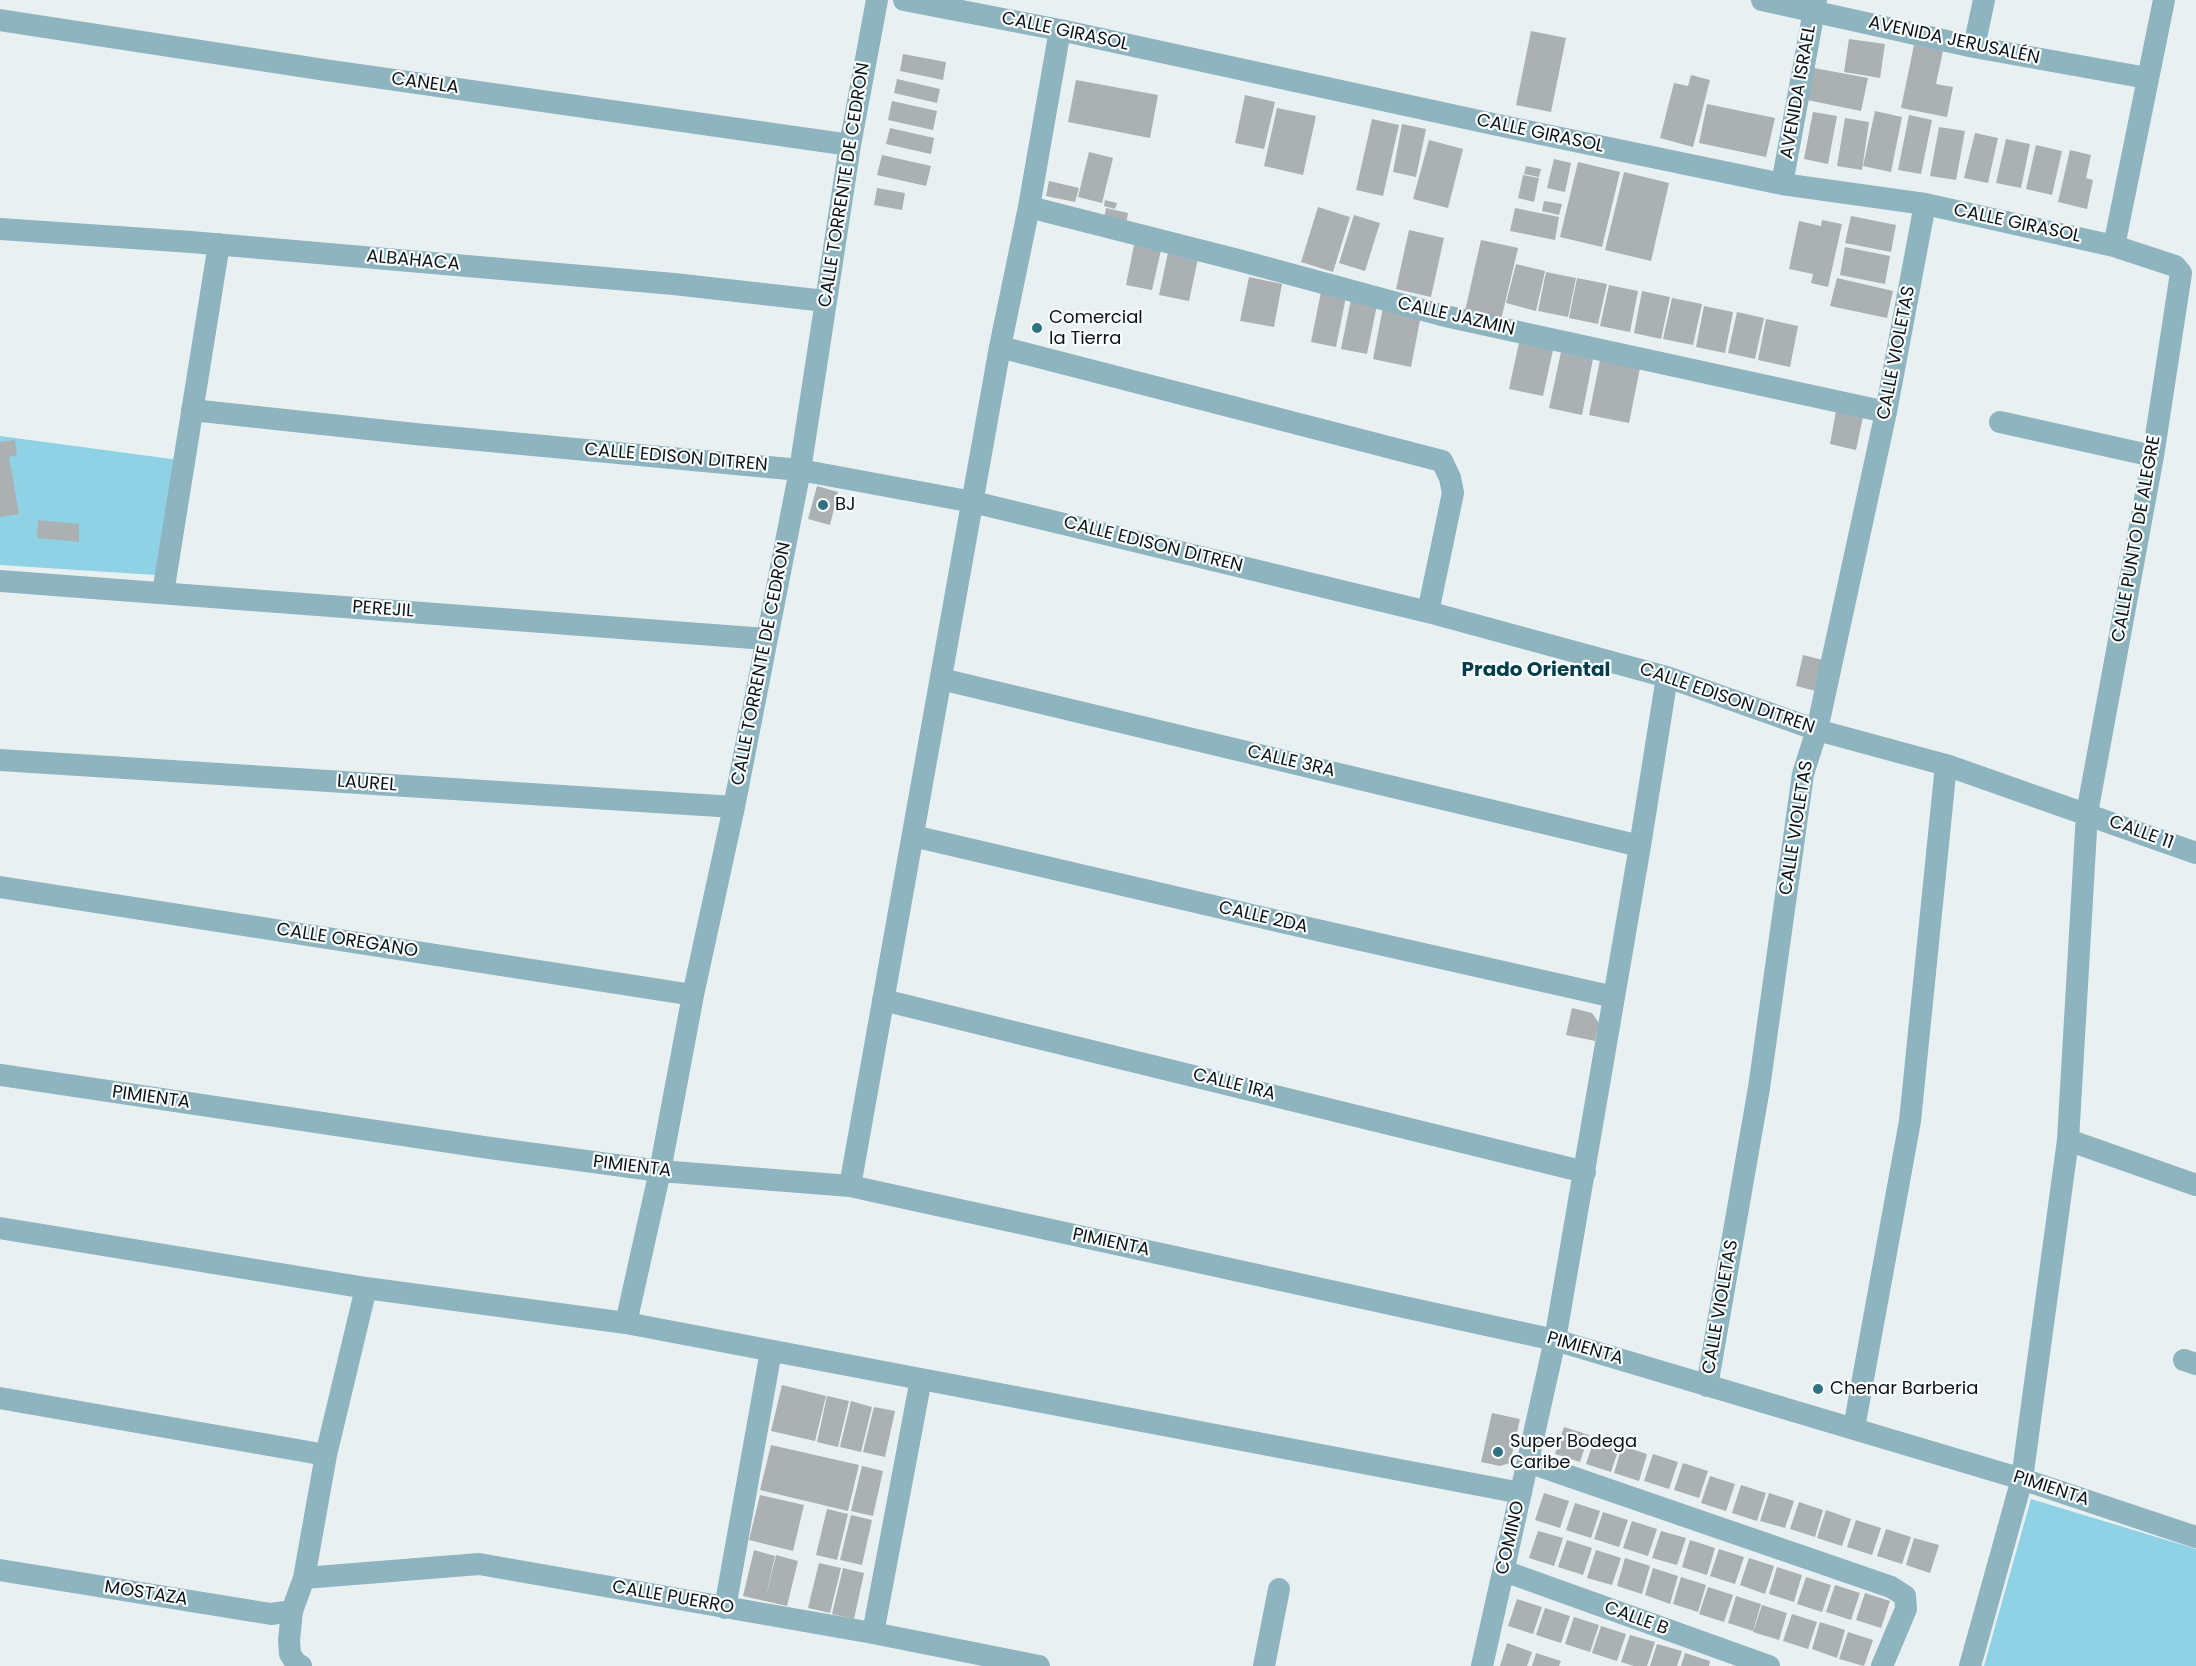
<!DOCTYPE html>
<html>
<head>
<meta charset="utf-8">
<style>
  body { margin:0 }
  canvas { display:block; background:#e9f0f2 }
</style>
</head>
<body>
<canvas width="2196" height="1666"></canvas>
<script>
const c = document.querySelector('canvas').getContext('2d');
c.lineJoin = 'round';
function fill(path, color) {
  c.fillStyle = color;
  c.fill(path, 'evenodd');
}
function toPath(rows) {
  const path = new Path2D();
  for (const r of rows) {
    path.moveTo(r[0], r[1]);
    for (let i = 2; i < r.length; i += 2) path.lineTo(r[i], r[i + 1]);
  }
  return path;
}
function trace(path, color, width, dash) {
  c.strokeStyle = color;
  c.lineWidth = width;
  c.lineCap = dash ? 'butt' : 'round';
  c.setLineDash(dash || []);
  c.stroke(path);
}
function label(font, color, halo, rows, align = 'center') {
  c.font = font + ' Poppins,sans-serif';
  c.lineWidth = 4.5;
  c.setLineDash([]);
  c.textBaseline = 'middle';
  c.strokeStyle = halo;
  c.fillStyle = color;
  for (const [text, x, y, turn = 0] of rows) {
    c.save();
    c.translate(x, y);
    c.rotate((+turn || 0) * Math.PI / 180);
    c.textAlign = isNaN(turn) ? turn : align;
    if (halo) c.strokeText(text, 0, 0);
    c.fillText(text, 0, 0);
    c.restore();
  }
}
fill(toPath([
  [0,436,179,460,155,575,0,565],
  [2031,1499,2196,1549,2196,1666,1984,1666]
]), '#8fd2e6');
fill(toPath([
  [1531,31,1566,38,1551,112,1516,105],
  [1849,39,1885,44,1880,78,1844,72],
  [1914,45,1943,51,1936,84,1953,87,1947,117,1901,108],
  [903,54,946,62,943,80,900,71],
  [1814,68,1868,78,1861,111,1807,100],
  [1691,75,1710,80,1693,147,1660,138,1674,83,1688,86],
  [897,79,940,89,937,103,894,93],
  [1076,80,1158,95,1150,138,1068,122],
  [1245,95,1275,102,1264,149,1235,143],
  [892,101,937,111,933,130,888,120],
  [1707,104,1775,118,1766,157,1699,143],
  [1277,108,1316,116,1303,175,1264,166],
  [1875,111,1902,117,1891,172,1863,166],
  [1813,112,1837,116,1828,164,1804,159],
  [1909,115,1932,120,1921,174,1898,170],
  [1845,118,1869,122,1862,170,1837,166],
  [1372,119,1399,125,1383,196,1356,190],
  [1402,124,1426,129,1416,177,1393,172],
  [1939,127,1965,131,1956,180,1930,176],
  [890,128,934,138,931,154,886,144],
  [1975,133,1998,138,1988,183,1964,178],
  [2006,139,2030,144,2021,188,1996,183],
  [1429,140,1463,149,1448,208,1413,199],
  [2036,145,2062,151,2052,195,2026,189],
  [2070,150,2091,155,2086,178,2093,180,2087,209,2058,202],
  [1089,152,1113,158,1102,203,1078,197],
  [882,155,931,166,926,186,877,175],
  [1554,159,1571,163,1565,192,1547,188],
  [1578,162,1620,172,1602,247,1560,237],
  [1526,166,1541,169,1539,177,1524,174],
  [1624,172,1669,183,1651,261,1605,250],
  [1523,175,1539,178,1534,202,1518,198],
  [1049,181,1079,188,1075,202,1046,196],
  [877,188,905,193,902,210,874,205],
  [1105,200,1117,203,1115,209,1104,206],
  [1544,201,1562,204,1559,215,1542,211],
  [1318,207,1350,217,1333,272,1301,262],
  [1106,208,1128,213,1126,224,1104,219],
  [1515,208,1559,217,1555,240,1510,231],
  [1354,215,1380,223,1365,271,1339,263],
  [1851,216,1896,225,1891,252,1845,243],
  [1822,220,1842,224,1828,287,1811,283,1813,274,1789,269,1799,221,1821,226],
  [1409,230,1444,238,1431,297,1396,289],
  [1481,240,1518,248,1501,320,1465,311],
  [1134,245,1161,250,1152,290,1126,285],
  [1845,247,1890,256,1885,284,1840,275],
  [1169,248,1199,254,1189,301,1159,295],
  [1516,264,1545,271,1536,311,1506,303],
  [1546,272,1576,278,1568,317,1538,311],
  [1249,277,1282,284,1274,327,1240,321],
  [1577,278,1607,284,1598,324,1569,318],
  [1837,278,1893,291,1887,318,1830,306],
  [1609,285,1638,291,1630,332,1600,326],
  [1642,291,1670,297,1661,339,1634,333],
  [1321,292,1346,297,1336,347,1311,342],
  [1672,298,1702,304,1693,345,1663,339],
  [1351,299,1377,305,1367,354,1341,349],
  [1704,306,1733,312,1725,353,1696,347],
  [1383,307,1421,315,1411,367,1373,359],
  [1737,312,1764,318,1755,359,1728,353],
  [1766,319,1798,326,1790,367,1758,360],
  [1519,343,1553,350,1543,396,1509,389],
  [1561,352,1593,359,1582,415,1549,408],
  [1600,360,1640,368,1629,423,1589,415],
  [1836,411,1863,417,1856,450,1830,444],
  [15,440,17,455,9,457,19,514,0,517,0,442],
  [817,486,838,492,830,525,808,519],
  [38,520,79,524,79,542,37,538],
  [1803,655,1823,660,1816,691,1796,686],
  [1572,1008,1592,1013,1599,1023,1595,1041,1566,1035],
  [782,1385,826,1396,815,1441,771,1431],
  [827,1396,849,1401,838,1447,817,1442],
  [851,1401,872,1407,861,1452,840,1447],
  [874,1407,895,1411,885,1457,863,1452],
  [1492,1413,1520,1419,1510,1463,1500,1466,1481,1462],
  [1564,1427,1589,1435,1580,1462,1555,1454],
  [1595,1437,1620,1445,1611,1472,1586,1464],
  [771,1445,859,1465,848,1511,760,1490],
  [1622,1446,1647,1454,1639,1481,1614,1473],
  [1653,1454,1678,1462,1669,1489,1644,1481],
  [1683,1463,1708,1471,1699,1498,1674,1490],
  [862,1466,883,1471,873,1516,851,1511],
  [1710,1476,1735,1484,1726,1511,1701,1503],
  [1741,1485,1766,1493,1757,1521,1732,1513],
  [1544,1493,1569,1501,1560,1528,1535,1520],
  [1769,1493,1794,1501,1785,1528,1760,1521],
  [760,1495,804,1505,793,1551,749,1540],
  [1799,1502,1823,1510,1815,1537,1790,1529],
  [1575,1503,1600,1511,1591,1538,1566,1530],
  [827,1509,848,1514,837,1560,816,1555],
  [1826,1510,1851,1519,1842,1546,1817,1538],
  [1603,1512,1628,1520,1619,1547,1594,1539],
  [851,1515,872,1520,862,1565,840,1560],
  [1856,1520,1881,1528,1872,1555,1847,1547],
  [1632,1521,1657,1529,1648,1556,1623,1548],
  [1886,1529,1911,1537,1902,1564,1877,1556],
  [1538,1531,1563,1538,1554,1566,1529,1558],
  [1661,1531,1686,1538,1677,1565,1652,1558],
  [1914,1538,1939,1545,1930,1573,1906,1565],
  [1567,1540,1592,1548,1583,1575,1558,1567],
  [1690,1540,1715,1548,1707,1575,1682,1567],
  [1719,1549,1744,1557,1735,1584,1710,1576],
  [754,1550,775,1556,765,1601,743,1596],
  [1596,1550,1621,1558,1612,1585,1587,1578],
  [776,1555,798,1561,787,1606,765,1601],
  [1625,1558,1650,1566,1642,1594,1617,1586],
  [1749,1558,1774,1566,1765,1594,1740,1585],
  [819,1563,841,1568,830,1613,808,1608],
  [1777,1567,1802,1575,1794,1602,1769,1594],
  [843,1568,864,1573,854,1619,832,1614],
  [1653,1568,1678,1576,1670,1604,1645,1595],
  [1681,1577,1706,1585,1698,1612,1673,1604],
  [1806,1577,1831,1585,1822,1612,1797,1604],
  [1835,1585,1860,1593,1851,1620,1826,1612],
  [1708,1587,1733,1595,1724,1622,1699,1614],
  [1865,1593,1890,1601,1881,1628,1856,1620],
  [1736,1596,1761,1604,1753,1631,1728,1623],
  [1517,1599,1542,1607,1533,1634,1508,1626],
  [1762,1605,1787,1613,1779,1640,1753,1632],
  [1545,1608,1570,1616,1561,1643,1536,1635],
  [1792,1614,1817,1622,1808,1649,1783,1641],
  [1574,1617,1599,1625,1590,1652,1565,1644],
  [1820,1622,1845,1630,1837,1658,1812,1649],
  [1601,1626,1626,1634,1617,1661,1592,1653],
  [1848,1632,1873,1640,1864,1666,1839,1659],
  [1630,1635,1655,1642,1647,1666,1634,1666,1621,1662],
  [1507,1643,1532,1652,1527,1666,1500,1666],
  [1657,1644,1682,1651,1677,1666,1650,1666],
  [1536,1653,1561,1661,1559,1666,1532,1666],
  [1685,1653,1710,1661,1709,1666,1681,1666]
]), '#abb1b3');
trace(toPath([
  [904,0,1060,30,1493,124,1782,184,1925,204,2114,246,2175,266,2181,273,2153,456,2087,813,2068,1140,2022,1479,1970,1666],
  [1762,0,1974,47,2147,78],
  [0,20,325,70,850,145],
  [1974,47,1984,0],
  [1782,184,1816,0],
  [1029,207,1238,260,1445,316,1886,412],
  [0,229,191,242,674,284,825,301],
  [2114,246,2164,0],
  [1000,347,1442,461,1450,478,1453,493,1428,612],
  [192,410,415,434,800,470,973,502,1428,612,1667,677,1817,730,1946,765,2196,853],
  [2000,422,2153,456],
  [0,581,766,639],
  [163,593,219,244],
  [941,679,1640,846],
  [0,760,734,807],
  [913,836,1286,923,1614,997],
  [0,887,693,995],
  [883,1000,1585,1172],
  [0,1075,490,1148,660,1171,850,1186,1555,1340,2022,1479,2196,1537],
  [2068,1140,2196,1185],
  [850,1186,1000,347,1029,207,1060,30],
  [0,1228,366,1288,626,1323,1521,1493],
  [626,1323,660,1171,693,995,734,807,800,470,850,145,877,0],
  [2184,1360,2196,1364],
  [1707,1386,1759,1088,1803,774,1817,730,1886,412,1925,204],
  [0,1398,326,1455],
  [1854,1428,1910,1121,1946,765],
  [1528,1462,1891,1587,1905,1596,1906,1609,1882,1666],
  [0,1570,271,1614,292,1611],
  [1504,1571,1769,1666],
  [304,1578,479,1564,873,1633,1039,1666],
  [725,1608,771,1351],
  [873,1633,921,1379],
  [301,1666,296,1663,290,1654,289,1640,292,1611,304,1578,326,1455,366,1288],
  [1264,1666,1279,1589],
  [1482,1666,1555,1340,1640,846,1667,677]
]), '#8eb4c0', 22);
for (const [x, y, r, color] of [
  [1037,328,6,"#307284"],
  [823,505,6,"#307284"],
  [1818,1389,6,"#307284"],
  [1498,1452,6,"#307284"]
]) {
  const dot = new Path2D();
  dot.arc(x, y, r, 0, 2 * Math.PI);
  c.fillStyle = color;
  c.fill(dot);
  trace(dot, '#f8fdff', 2);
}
label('18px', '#101313', '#f8fdff', [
  ["CALLE GIRASOL",1065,32,12],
  ["AVENIDA JERUSALÉN",1954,41,12],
  ["CANELA",425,84,8],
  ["AVENIDA ISRAEL",1799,92,-80],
  ["CALLE GIRASOL",1540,134,12],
  ["CALLE TORRENTE DE CEDRON",845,185,-81],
  ["CALLE GIRASOL",2017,224,12],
  ["ALBAHACA",413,261,5],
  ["CALLE JAZMIN",1456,317,13],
  ["CALLE VIOLETAS",1897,353,-79],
  ["CALLE EDISON DITREN",676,458,5],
  ["CALLE PUNTO DE ALEGRE",2137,539,-80],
  ["CALLE EDISON DITREN",1153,545,14],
  ["PEREJIL",383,610,4],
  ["CALLE TORRENTE DE CEDRON",762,664,-79],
  ["CALLE EDISON DITREN",1727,699,19],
  ["CALLE 3RA",1291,762,13],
  ["LAUREL",367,784,4],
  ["CALLE VIOLETAS",1797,828,-81],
  ["CALLE 11",2141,833,20],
  ["CALLE 2DA",1263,918,13],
  ["CALLE OREGANO",347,941,9],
  ["CALLE 1RA",1234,1085,14],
  ["PIMIENTA",151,1098,8],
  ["PIMIENTA",632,1167,7],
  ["PIMIENTA",1111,1243,12],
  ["CALLE VIOLETAS",1721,1307,-80],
  ["PIMIENTA",1585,1349,16],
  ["PIMIENTA",2051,1489,18],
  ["COMINO",1511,1538,-77],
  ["MOSTAZA",146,1594,9],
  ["CALLE PUERRO",673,1598,10],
  ["CALLE B",1636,1619,20]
]);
label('18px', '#101313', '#f8fdff', [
  ["Comercial",1049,318],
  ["la Tierra",1049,339],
  ["BJ",835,505],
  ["Chenar Barberia",1830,1389],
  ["Super Bodega",1510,1442],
  ["Caribe",1510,1463]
], 'left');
label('bold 20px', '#013d4b', '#f8fdff', [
  ["Prado Oriental",1536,671]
]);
</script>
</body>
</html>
